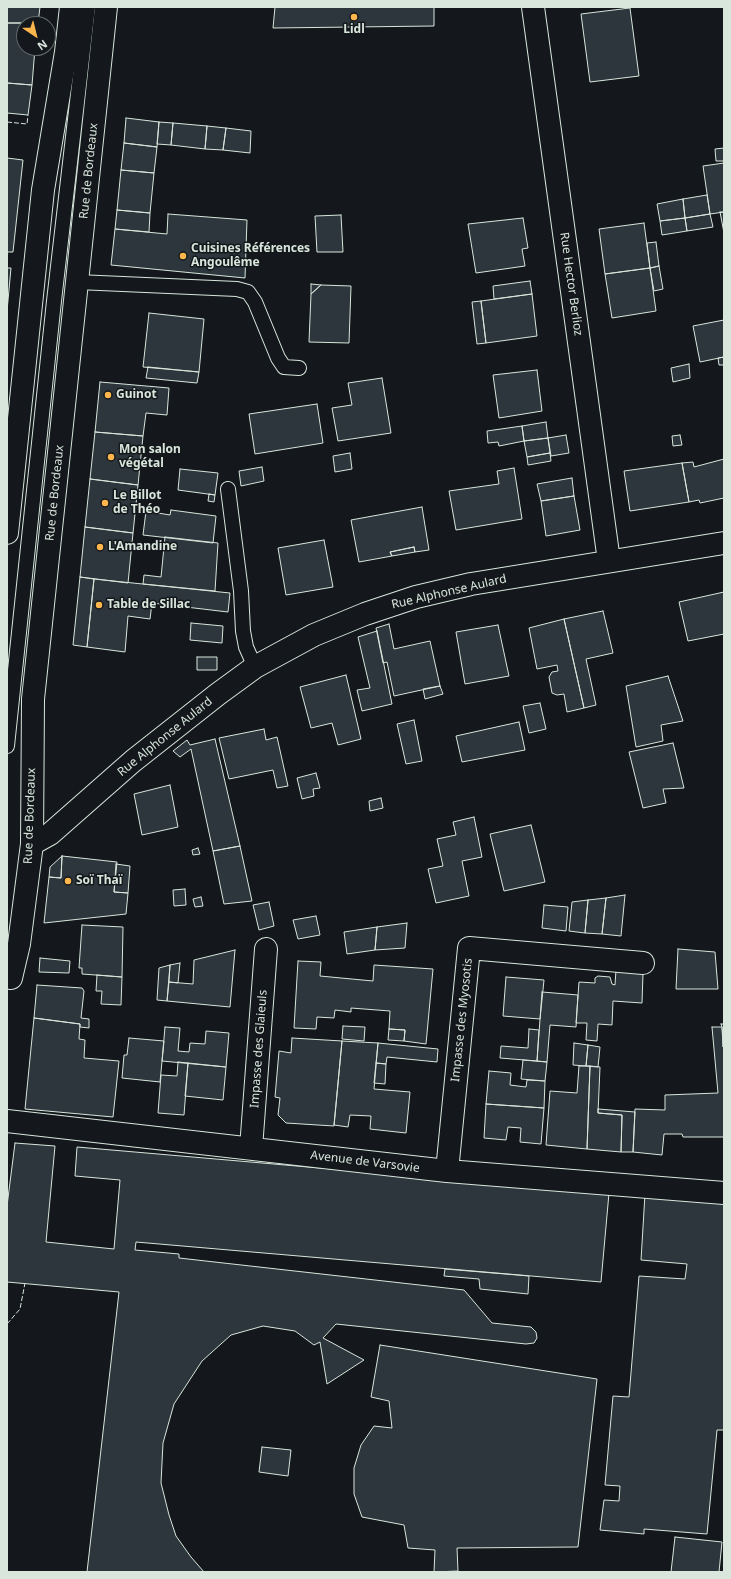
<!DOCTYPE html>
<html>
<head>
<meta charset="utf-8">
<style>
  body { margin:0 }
  #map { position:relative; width:731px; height:1579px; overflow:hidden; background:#14181c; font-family:"Noto Sans",sans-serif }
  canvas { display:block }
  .frame { position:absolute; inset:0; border:8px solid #d8e6dc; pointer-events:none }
  .north { position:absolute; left:16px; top:16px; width:40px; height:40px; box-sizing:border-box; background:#14181c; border:1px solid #626a69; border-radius:50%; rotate:145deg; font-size:11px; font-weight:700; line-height:16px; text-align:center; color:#d8e6dc }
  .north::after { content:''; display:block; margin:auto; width:14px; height:18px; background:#ffb74d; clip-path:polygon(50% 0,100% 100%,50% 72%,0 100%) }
</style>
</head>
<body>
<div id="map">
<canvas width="731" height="1579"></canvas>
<div class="frame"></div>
<div class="north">N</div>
</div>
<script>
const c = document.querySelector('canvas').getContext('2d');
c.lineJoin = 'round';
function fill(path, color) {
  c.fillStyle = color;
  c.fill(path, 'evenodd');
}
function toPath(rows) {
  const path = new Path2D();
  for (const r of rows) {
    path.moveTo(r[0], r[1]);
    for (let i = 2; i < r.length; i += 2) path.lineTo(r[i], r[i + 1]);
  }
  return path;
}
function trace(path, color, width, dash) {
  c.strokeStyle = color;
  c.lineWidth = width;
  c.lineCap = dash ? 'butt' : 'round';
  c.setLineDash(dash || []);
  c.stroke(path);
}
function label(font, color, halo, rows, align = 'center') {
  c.font = font + ' "Noto Sans",sans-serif';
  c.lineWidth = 3;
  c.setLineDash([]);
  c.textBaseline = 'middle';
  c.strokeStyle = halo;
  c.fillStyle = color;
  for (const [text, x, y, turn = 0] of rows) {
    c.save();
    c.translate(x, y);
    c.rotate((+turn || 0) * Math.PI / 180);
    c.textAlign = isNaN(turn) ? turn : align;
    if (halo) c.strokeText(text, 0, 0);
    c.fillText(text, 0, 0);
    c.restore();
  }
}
const building = toPath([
  [7,7,40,7,38,23,7,23,7,7],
  [275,7,434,7,434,26,273,28,275,7],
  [630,8,639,76,590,82,581,14,630,8],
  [7,23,38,23,24,24,24,48,35,48,32,85,7,83,7,23],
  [7,83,32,85,28,115,7,113,7,83],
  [126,118,159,122,157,147,124,143,126,118],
  [159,122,173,123,171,145,157,144,159,122],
  [173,123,207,126,205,149,171,145,173,123],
  [207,126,226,128,223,150,205,149,207,126],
  [226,128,251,131,250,153,223,150,226,128],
  [124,143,157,147,154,173,121,170,124,143],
  [724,148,724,161,716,161,715,149,724,148],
  [7,158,23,160,13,252,7,252,7,158],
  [724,163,724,212,710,214,703,166,724,163],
  [121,170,154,173,150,213,117,210,121,170],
  [707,195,710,214,685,218,683,199,707,195],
  [683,199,685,218,660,221,657,204,683,199],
  [117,210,150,213,149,232,115,229,117,210],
  [720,212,724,212,724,233,720,212],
  [168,214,247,220,245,278,111,265,115,229,167,234,168,214],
  [710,214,713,227,687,231,685,218,710,214],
  [341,215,343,252,317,252,315,216,341,215],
  [523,218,528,248,522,249,525,266,476,273,468,224,523,218],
  [685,218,687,231,662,235,660,221,685,218],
  [644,223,650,268,605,274,599,229,644,223],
  [656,242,659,266,650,268,647,243,656,242],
  [659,266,663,289,654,291,650,268,659,266],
  [7,268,11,268,7,311,7,268],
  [650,268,656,311,612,318,605,274,650,268],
  [530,281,532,294,494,299,493,286,530,281],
  [311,284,321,285,311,294,311,284],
  [321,285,351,286,349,343,309,342,311,294,321,285],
  [532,294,537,336,486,343,481,301,532,294],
  [481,301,486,343,477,344,472,302,481,301],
  [149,313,204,319,199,372,143,367,149,313],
  [724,320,724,357,700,362,693,326,724,320],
  [724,357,724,365,719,365,718,358,724,357],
  [689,364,690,378,673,382,671,368,689,364],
  [148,367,199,372,197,383,146,378,148,367],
  [537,370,542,411,499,418,493,375,537,370],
  [382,378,391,433,338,441,332,408,352,405,348,383,382,378],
  [100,382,169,388,167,415,146,413,143,436,95,432,100,382],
  [317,404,323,443,255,454,249,414,317,404],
  [546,422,548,438,524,441,522,426,546,422],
  [522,426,524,441,499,446,498,442,488,443,487,431,522,426],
  [95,432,143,436,138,485,90,479,95,432],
  [566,435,569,453,551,456,548,438,566,435],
  [680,435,682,445,673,446,672,436,680,435],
  [548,438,550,453,527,457,524,441,548,438],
  [350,453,352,469,335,472,333,456,350,453],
  [550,453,551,461,528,465,527,457,550,453],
  [724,459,724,498,700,503,699,500,689,502,682,463,693,462,694,467,724,459],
  [682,463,689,502,630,511,624,471,682,463],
  [262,467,264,481,241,486,239,471,262,467],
  [514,468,522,519,456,530,449,491,499,484,497,471,514,468],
  [180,469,218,473,215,495,178,490,180,469],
  [572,478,574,496,541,501,537,484,572,478],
  [90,479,138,485,133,533,85,527,90,479],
  [209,494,215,495,214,502,208,501,209,494],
  [574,496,580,530,546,536,541,501,574,496],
  [422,507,429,550,415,552,414,547,390,552,392,556,359,562,351,520,422,507],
  [171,510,216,516,213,543,143,535,146,511,170,515,171,510],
  [85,527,133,533,128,583,80,577,85,527],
  [165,537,218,543,215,591,143,584,144,575,161,577,165,537],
  [324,540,333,587,286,595,278,548,324,540],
  [414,547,415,552,392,556,390,552,414,547],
  [80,577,94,579,87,647,73,645,80,577],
  [94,579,230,593,228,612,152,603,150,619,128,616,125,652,87,647,94,579],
  [724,592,724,634,688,641,679,602,724,592],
  [603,611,613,653,586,659,596,705,584,708,564,619,603,611],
  [564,619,584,708,567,712,564,694,557,695,552,693,549,677,552,672,558,671,557,665,537,669,529,628,564,619],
  [191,623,223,626,222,643,190,640,191,623],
  [389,624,394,649,430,641,440,686,394,696,387,662,383,663,376,628,389,624],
  [498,625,509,676,465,684,456,632,498,625],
  [377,631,392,704,362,711,357,690,370,688,358,637,377,631],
  [197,657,217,657,217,670,197,670,197,657],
  [346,675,361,739,338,745,332,723,311,728,300,687,346,675],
  [668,676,683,721,661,725,663,741,636,747,626,686,668,676],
  [440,686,443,694,425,699,423,689,440,686],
  [540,703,546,729,529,733,523,706,540,703],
  [414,720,422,761,406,764,397,724,414,720],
  [519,722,525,750,462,762,456,736,519,722],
  [264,729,266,740,277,737,288,786,277,788,273,770,229,779,219,738,264,729],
  [215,739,240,846,213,851,191,749,180,757,173,751,187,740,190,745,215,739],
  [673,743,684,788,663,789,666,803,643,808,629,752,673,743],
  [316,773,320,788,313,789,314,796,302,799,297,778,316,773],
  [170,785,178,827,142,835,134,794,170,785],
  [381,798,383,808,370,811,369,801,381,798],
  [474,817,482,857,462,861,469,896,436,903,428,869,443,866,437,839,456,835,453,822,474,817],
  [531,825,545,882,504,891,490,834,531,825],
  [240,846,252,901,224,904,213,851,240,846],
  [198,848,200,854,193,855,192,850,198,848],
  [62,856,61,878,49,877,50,867,62,856],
  [62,856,117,862,114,892,128,893,126,914,44,923,49,877,61,878,62,856],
  [116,864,130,866,128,893,114,892,116,864],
  [185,889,186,905,174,906,173,890,185,889],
  [625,895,621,936,602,934,606,898,625,895],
  [201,897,203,906,195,907,193,899,201,897],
  [606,898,602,934,585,933,588,900,606,898],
  [588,900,585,933,569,931,572,902,588,900],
  [269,902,274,926,259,930,253,905,269,902],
  [544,905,568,907,566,931,542,928,544,905],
  [316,916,320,935,298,939,293,920,316,916],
  [407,923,405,948,375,950,377,927,407,923],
  [82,925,123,927,122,977,82,974,82,968,79,968,82,925],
  [377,927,375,950,347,954,344,932,377,927],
  [678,949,715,952,718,989,676,989,678,949],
  [235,950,230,1007,167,1001,169,982,193,984,194,960,235,950],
  [40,958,70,961,69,973,39,972,40,958],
  [298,961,321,962,320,976,373,981,374,965,433,969,426,1044,404,1041,405,1030,389,1029,390,1011,351,1008,351,1012,335,1010,334,1018,317,1017,316,1029,294,1028,298,961],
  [180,963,178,983,169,982,170,965,180,963],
  [170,965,167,1001,157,1000,159,968,170,965],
  [616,970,643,973,642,1003,613,1001,612,1025,598,1024,597,1041,586,1040,587,1023,576,1023,579,982,595,983,595,978,598,976,610,977,612,984,615,985,616,970],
  [97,975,122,977,121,1005,101,1004,102,991,96,991,97,975],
  [506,977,544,980,540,1019,503,1016,506,977],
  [37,985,82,988,84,991,81,1018,89,1019,89,1028,80,1027,80,1024,34,1018,37,985],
  [542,992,578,995,576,1027,550,1025,547,1062,537,1061,542,992],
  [34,1018,80,1024,79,1039,85,1040,84,1058,119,1061,113,1117,25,1109,34,1018],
  [721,1024,724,1024,723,1047,722,1027,721,1024],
  [343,1026,365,1027,364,1041,342,1039,343,1026],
  [165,1027,180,1028,178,1051,189,1052,190,1043,205,1044,206,1031,229,1033,226,1067,162,1061,165,1027],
  [712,1027,722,1027,724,1054,724,1137,683,1137,682,1134,664,1134,662,1155,633,1152,635,1109,665,1110,665,1095,718,1093,712,1027],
  [389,1029,405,1030,404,1041,388,1040,389,1029],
  [529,1029,539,1030,537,1061,500,1058,501,1046,528,1048,529,1029],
  [129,1038,164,1041,160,1082,122,1078,124,1055,127,1055,129,1038],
  [292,1038,342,1041,334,1126,286,1123,278,1115,280,1098,275,1097,279,1051,291,1053,292,1038],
  [342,1041,378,1043,374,1089,410,1092,406,1133,370,1129,371,1116,350,1115,348,1127,334,1125,342,1041],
  [378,1043,438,1049,437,1062,387,1057,386,1064,376,1063,378,1043],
  [574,1043,588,1045,586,1066,573,1065,574,1043],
  [588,1045,600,1047,598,1067,586,1066,588,1045],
  [523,1060,547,1062,545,1081,521,1079,523,1060],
  [178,1062,188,1063,184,1115,158,1113,161,1075,177,1076,178,1062],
  [188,1063,226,1067,223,1100,185,1096,188,1063],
  [376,1063,386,1064,385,1084,374,1083,376,1063],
  [579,1066,590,1066,587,1149,546,1145,550,1091,577,1093,579,1066],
  [590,1066,600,1067,598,1113,622,1115,621,1152,587,1149,590,1066],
  [489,1071,511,1073,510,1085,526,1087,527,1080,545,1081,544,1108,486,1104,489,1071],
  [486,1104,544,1108,541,1144,520,1142,521,1128,508,1127,506,1140,484,1138,486,1104],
  [598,1109,635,1112,633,1152,621,1152,622,1115,598,1113,598,1109],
  [15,1143,55,1146,46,1242,114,1249,120,1180,75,1176,77,1147,609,1193,601,1282,136,1242,135,1250,179,1254,179,1258,464,1290,492,1323,531,1327,536,1332,537,1338,534,1343,526,1344,336,1324,323,1338,364,1360,327,1384,320,1342,314,1345,295,1331,263,1326,231,1335,202,1361,174,1404,163,1443,161,1483,169,1515,176,1536,191,1557,204,1572,87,1572,119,1292,7,1282,7,1206,15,1143],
  [645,1194,724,1201,724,1430,717,1430,707,1534,644,1529,644,1534,600,1530,604,1500,619,1501,620,1486,605,1485,613,1396,629,1397,639,1276,685,1279,687,1264,641,1260,645,1194],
  [445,1269,529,1276,528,1294,480,1289,479,1279,444,1276,445,1269],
  [380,1345,597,1379,578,1547,457,1548,458,1571,434,1572,435,1550,408,1548,404,1525,362,1517,354,1494,354,1468,361,1445,374,1426,392,1428,389,1401,371,1397,380,1345],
  [262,1447,291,1450,288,1476,259,1472,262,1447],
  [675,1537,722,1542,719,1572,671,1572,675,1537]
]);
fill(building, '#2c363c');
trace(building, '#d8e6dc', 1);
const service = toPath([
  [77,282,237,289,248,292,255,302,278,358,284,367,299,368],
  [228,489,241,591,243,631,246,647,255,667],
  [7,746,54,301,88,7]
]);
const minor = toPath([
  [533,7,609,561],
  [32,844,50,834,133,761,218,694,255,667,314,635,365,614,416,597,471,584,724,543],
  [7,1121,447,1171,724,1193],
  [251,1148,266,949],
  [447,1171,469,948,643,963]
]);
const secondary = toPath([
  [7,533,43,190,66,52,71,7],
  [11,978,19,944,32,844,33,699,106,7]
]);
trace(service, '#d8e6dc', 16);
trace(minor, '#d8e6dc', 24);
trace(secondary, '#d8e6dc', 24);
trace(service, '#14181c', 14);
trace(minor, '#14181c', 22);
trace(secondary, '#14181c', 22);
trace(toPath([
  [7,122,27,124,28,115],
  [7,1324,20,1309,25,1283]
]), '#d8e6dc', 1, [5, 2]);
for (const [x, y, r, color] of [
  [354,17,4,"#ffb74d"],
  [183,256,4,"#ffb74d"],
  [108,395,4,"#ffb74d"],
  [111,457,4,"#ffb74d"],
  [105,503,4,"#ffb74d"],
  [100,547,4,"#ffb74d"],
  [99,605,4,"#ffb74d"],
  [68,881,4,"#ffb74d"]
]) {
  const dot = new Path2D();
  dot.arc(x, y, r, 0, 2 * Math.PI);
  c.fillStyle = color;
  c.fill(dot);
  trace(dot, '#14181c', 1.5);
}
label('bold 12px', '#d8e6dc', '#14181c', [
  ["Lidl",354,30,"center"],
  ["Cuisines Références",191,249],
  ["Angoulême",191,263],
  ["Guinot",116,395],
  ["Mon salon",119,450],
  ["végétal",119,464],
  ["Le Billot",113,496],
  ["de Théo",113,510],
  ["L'Amandine",108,547],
  ["Table de Sillac",107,605],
  ["Soï Thaï",76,881]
], 'left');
label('12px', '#d8e6dc', '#14181c', [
  ["Rue de Bordeaux",89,171,-84],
  ["Rue Hector Berlioz",571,284,82],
  ["Rue de Bordeaux",55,493,-84],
  ["Rue Alphonse Aulard",449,592,-13],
  ["Rue Alphonse Aulard",165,737,-39],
  ["Rue de Bordeaux",30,816,-88],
  ["Impasse des Myosotis",462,1020,-84],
  ["Impasse des Glaieuls",259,1049,-86],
  ["Avenue de Varsovie",365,1162,7]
]);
</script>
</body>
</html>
